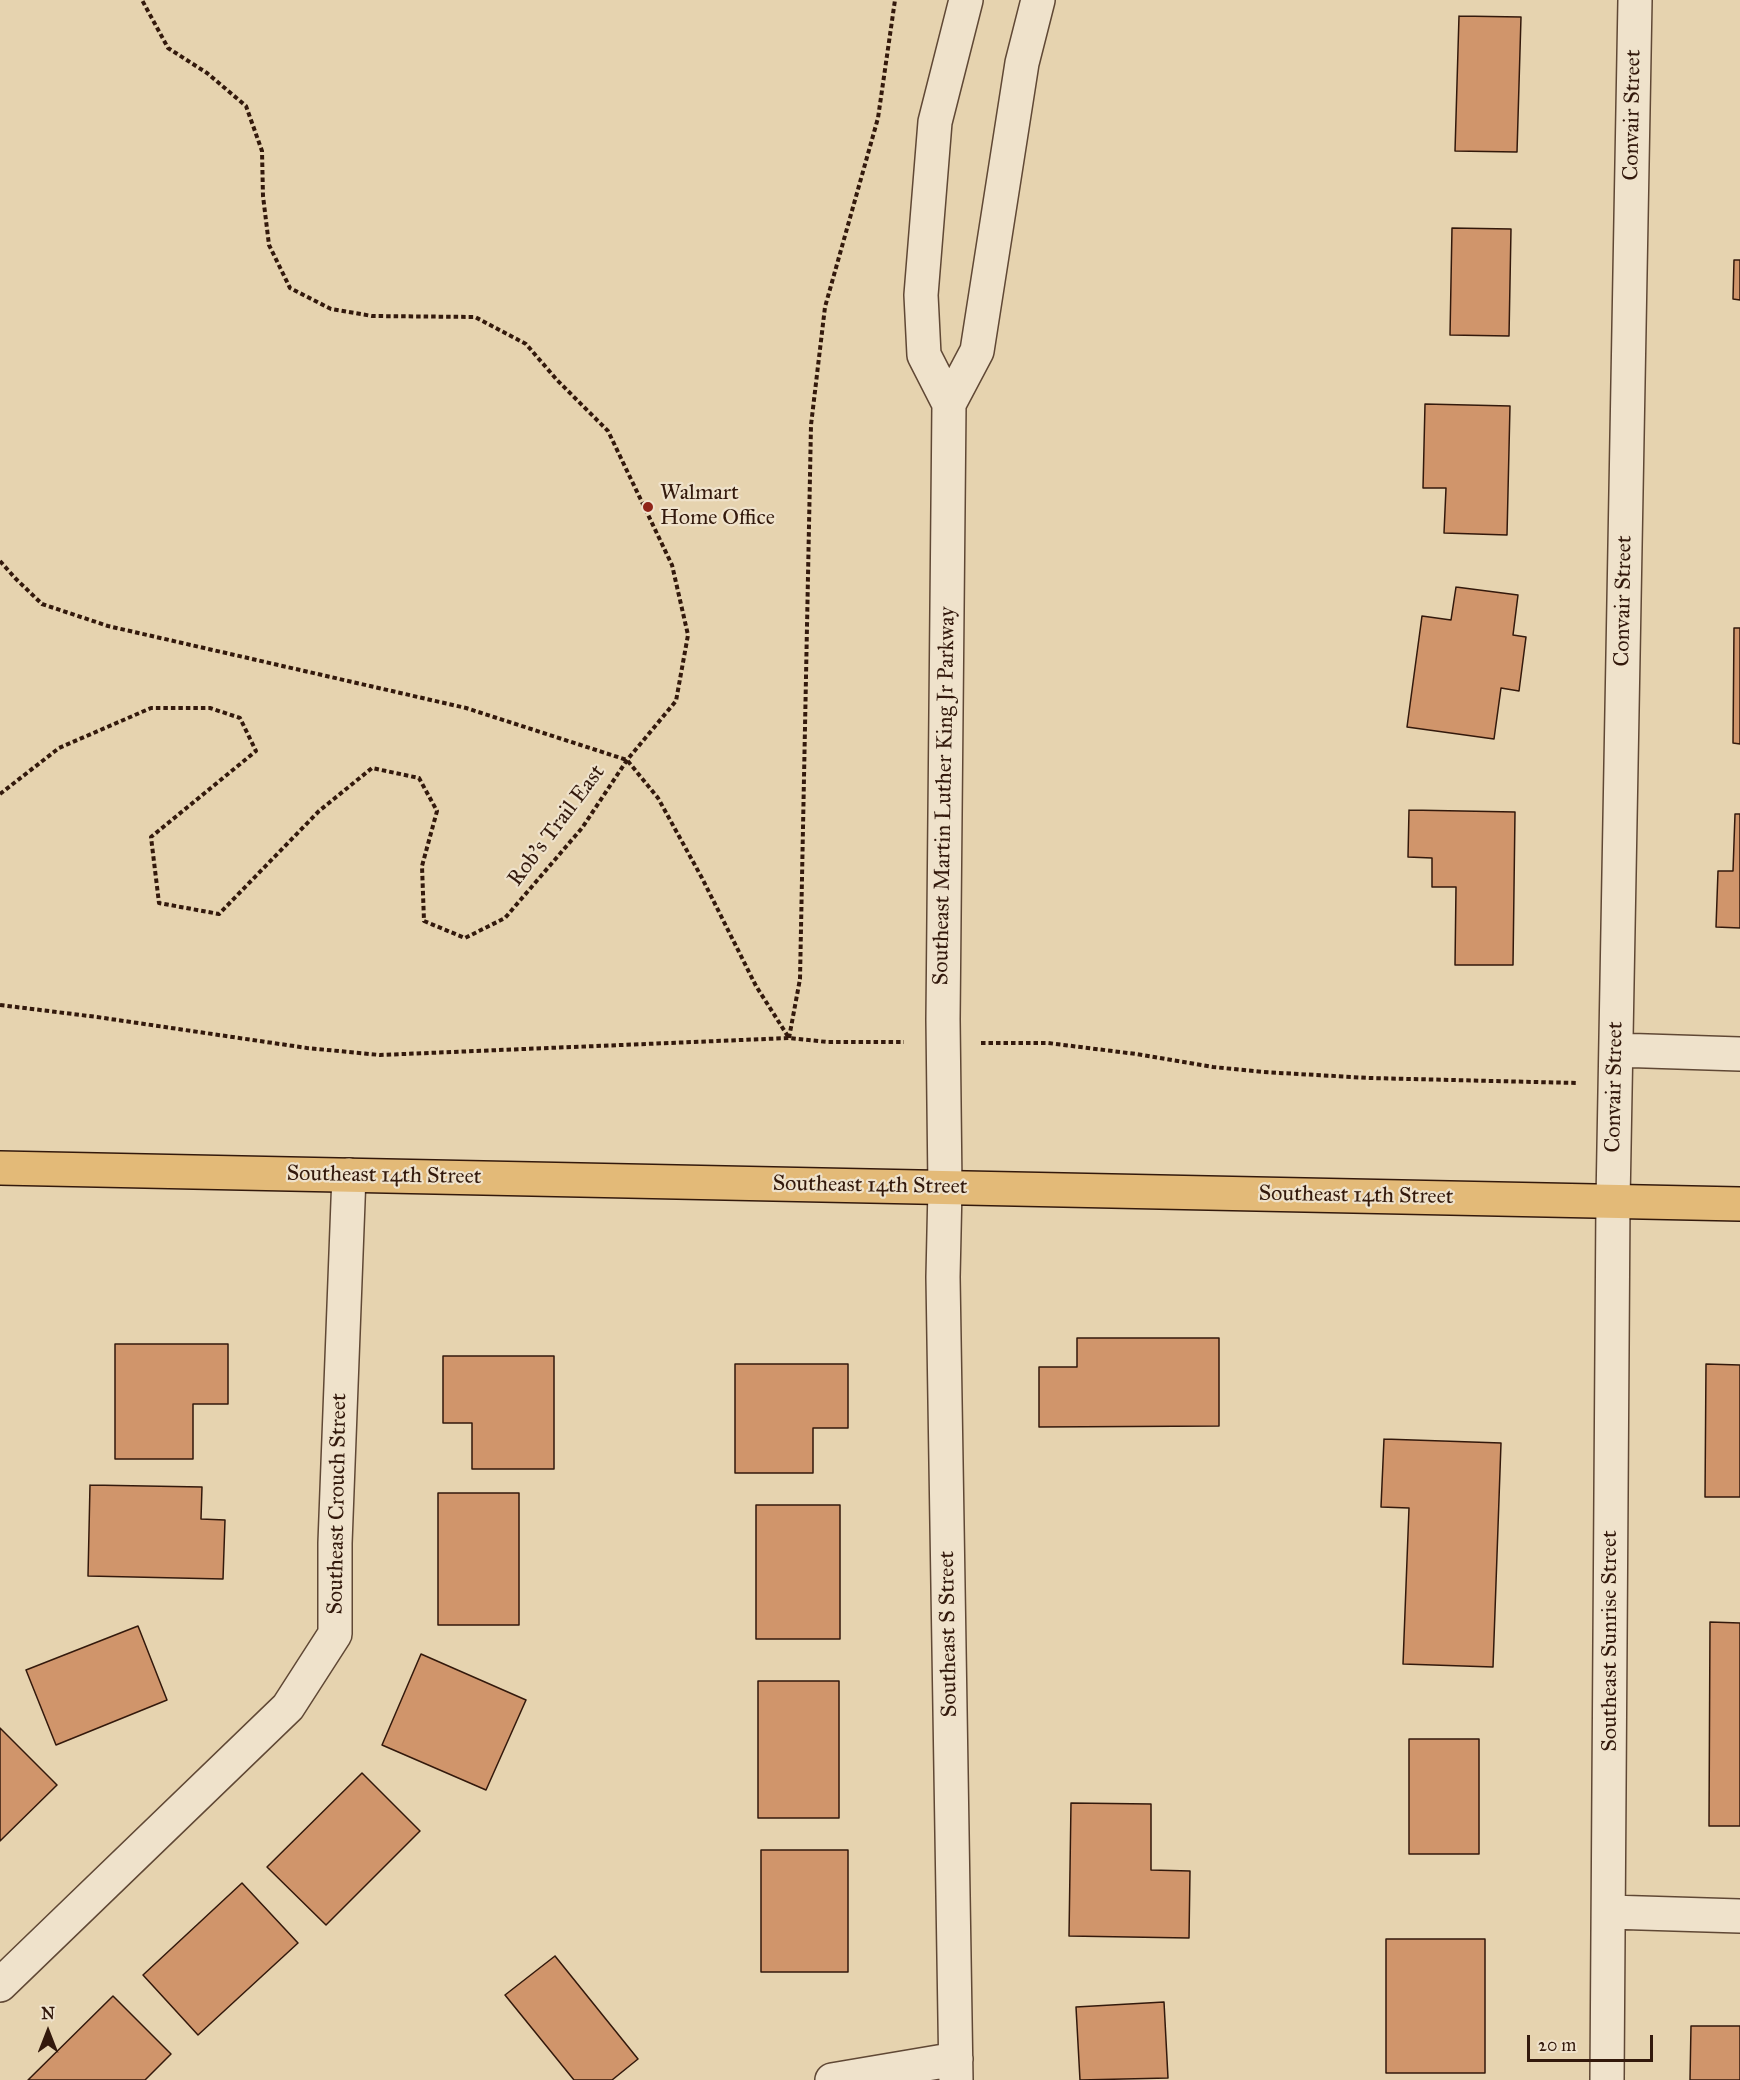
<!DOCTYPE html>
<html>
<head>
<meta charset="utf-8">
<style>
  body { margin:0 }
  #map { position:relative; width:1740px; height:2080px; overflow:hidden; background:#e6d3af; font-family:"IM FELL Great Primer",serif }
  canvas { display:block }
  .north { position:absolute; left:18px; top:2002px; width:60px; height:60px; -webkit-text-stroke:4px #efe2cb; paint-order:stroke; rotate:0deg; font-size:16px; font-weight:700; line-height:24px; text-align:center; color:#33190c }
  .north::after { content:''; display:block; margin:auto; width:21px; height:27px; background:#33190c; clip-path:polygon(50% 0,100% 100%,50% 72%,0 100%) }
  .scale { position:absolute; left:1527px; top:2035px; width:126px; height:27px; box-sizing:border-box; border:3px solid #33190c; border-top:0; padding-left:8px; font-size:18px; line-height:21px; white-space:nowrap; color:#33190c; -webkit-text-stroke:4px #efe2cb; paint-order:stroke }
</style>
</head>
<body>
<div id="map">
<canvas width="1740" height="2080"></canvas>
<div class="north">N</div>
<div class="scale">20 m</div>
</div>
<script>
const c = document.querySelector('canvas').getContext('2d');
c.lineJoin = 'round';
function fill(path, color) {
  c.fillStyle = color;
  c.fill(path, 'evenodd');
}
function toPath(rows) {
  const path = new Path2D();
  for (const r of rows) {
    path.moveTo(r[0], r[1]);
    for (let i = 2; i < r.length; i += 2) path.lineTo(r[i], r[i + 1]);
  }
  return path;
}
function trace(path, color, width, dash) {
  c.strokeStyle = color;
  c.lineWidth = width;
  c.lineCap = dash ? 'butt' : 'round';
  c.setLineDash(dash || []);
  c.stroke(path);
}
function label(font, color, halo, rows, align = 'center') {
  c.font = font + ' "IM FELL Great Primer",serif';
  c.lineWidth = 4.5;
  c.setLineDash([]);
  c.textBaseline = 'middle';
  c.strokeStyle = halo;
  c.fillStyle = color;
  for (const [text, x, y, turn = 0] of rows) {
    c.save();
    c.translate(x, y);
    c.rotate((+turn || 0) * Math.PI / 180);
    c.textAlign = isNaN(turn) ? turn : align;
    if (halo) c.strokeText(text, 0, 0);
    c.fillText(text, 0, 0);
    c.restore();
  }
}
const building = toPath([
  [1459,16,1521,17,1517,152,1455,151,1459,16],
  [1452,228,1511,229,1509,336,1450,335,1452,228],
  [1734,260,1740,260,1740,300,1733,299,1734,260],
  [1425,404,1510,406,1507,535,1444,533,1446,488,1423,488,1425,404],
  [1456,587,1518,595,1513,635,1526,637,1519,691,1501,688,1494,739,1407,727,1422,616,1451,620,1456,587],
  [1734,628,1740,628,1740,744,1733,743,1734,628],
  [1409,810,1515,812,1513,965,1455,965,1456,887,1432,887,1432,858,1408,857,1409,810],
  [1735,814,1740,814,1740,928,1716,927,1718,871,1733,871,1735,814],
  [1077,1338,1219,1338,1219,1426,1039,1427,1039,1367,1077,1367,1077,1338],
  [115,1344,228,1344,228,1404,193,1404,193,1459,115,1459,115,1344],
  [443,1356,554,1356,554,1469,472,1469,472,1423,443,1423,443,1356],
  [735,1364,848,1364,848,1428,813,1428,813,1473,735,1473,735,1364],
  [1706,1364,1740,1365,1740,1497,1705,1497,1706,1364],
  [1384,1439,1501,1443,1493,1667,1403,1664,1409,1508,1381,1507,1384,1439],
  [90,1485,202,1487,201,1519,225,1520,223,1579,88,1576,90,1485],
  [438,1493,519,1493,519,1625,438,1625,438,1493],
  [756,1505,840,1505,840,1639,756,1639,756,1505],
  [1710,1622,1740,1623,1740,1826,1709,1826,1710,1622],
  [138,1626,167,1700,56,1745,26,1670,138,1626],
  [421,1654,526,1700,486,1790,382,1745,421,1654],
  [758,1681,839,1681,839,1818,758,1818,758,1681],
  [0,1728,57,1785,0,1841,0,1728],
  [1409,1739,1479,1739,1479,1854,1409,1854,1409,1739],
  [362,1773,420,1831,326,1925,267,1867,362,1773],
  [1071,1803,1151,1804,1151,1870,1190,1871,1189,1938,1069,1936,1071,1803],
  [761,1850,848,1850,848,1972,761,1972,761,1850],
  [242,1883,298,1943,198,2035,143,1975,242,1883],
  [1386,1939,1485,1939,1485,2073,1386,2073,1386,1939],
  [555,1956,638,2059,612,2080,574,2080,505,1995,555,1956],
  [113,1996,171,2054,145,2080,28,2080,113,1996],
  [1164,2002,1168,2078,1080,2080,1076,2007,1164,2002],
  [1691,2026,1740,2026,1740,2080,1690,2080,1691,2026]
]);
fill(building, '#d0956b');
trace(building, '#33190c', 1.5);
const minor = toPath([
  [949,404,977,351,1022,63,1038,0],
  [1616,1050,1740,1054],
  [1609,1912,1740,1916],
  [0,1985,288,1707,335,1634,335,1543,349,1175],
  [832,2080,956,2059],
  [956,2080,943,1277,945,1188,943,1019,949,404,924,355,921,295,935,122,966,0],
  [1607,2080,1613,1201,1635,0]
]);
const major = toPath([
  [0,1168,1740,1204]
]);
trace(minor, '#604835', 36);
trace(major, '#33190c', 36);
trace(toPath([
  [0,561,15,578,42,604,108,626,466,708,627,760,658,798,702,878,756,986,789,1038],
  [0,794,59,748,151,708,210,708,240,718,256,751,151,837,159,903,219,914,319,811,372,768,419,778,437,811,422,866,424,921,465,938,505,918,582,828,627,760,676,701,688,635,672,565,608,431,557,380,526,344,475,317,372,316,331,309,290,288,269,245,263,196,262,151,246,106,207,73,168,48,142,0],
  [0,1005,97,1017,307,1048,380,1055,789,1038,827,1042,904,1042],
  [789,1038,800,979,811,425,825,307,878,118,895,0],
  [981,1043,1048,1043,1136,1054,1213,1067,1263,1072,1369,1078,1577,1083]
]), '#33190c', 4, [4.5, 3]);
trace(minor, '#efe2cb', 33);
trace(major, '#e3ba78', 33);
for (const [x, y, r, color] of [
  [648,507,6,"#8f2418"]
]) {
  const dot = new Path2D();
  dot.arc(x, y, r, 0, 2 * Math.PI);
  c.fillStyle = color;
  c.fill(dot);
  trace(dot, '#efe2cb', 2);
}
label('22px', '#33190c', '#efe2cb', [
  ["Convair Street",1633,115,-89],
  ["Convair Street",1624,601,-89],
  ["Southeast Martin Luther King Jr Parkway",945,796,-89],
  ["Rob's Trail East",557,826,-53],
  ["Convair Street",1615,1087,-89],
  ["Southeast 14th Street",384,1176,1],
  ["Southeast 14th Street",870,1186,1],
  ["Southeast 14th Street",1356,1196,1],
  ["Southeast Crouch Street",338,1504,-89],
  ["Southeast S Street",949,1634,-91],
  ["Southeast Sunrise Street",1611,1641,-90]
]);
label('22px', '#33190c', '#efe2cb', [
  ["Walmart",660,494],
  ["Home Office",660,519]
], 'left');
</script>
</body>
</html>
